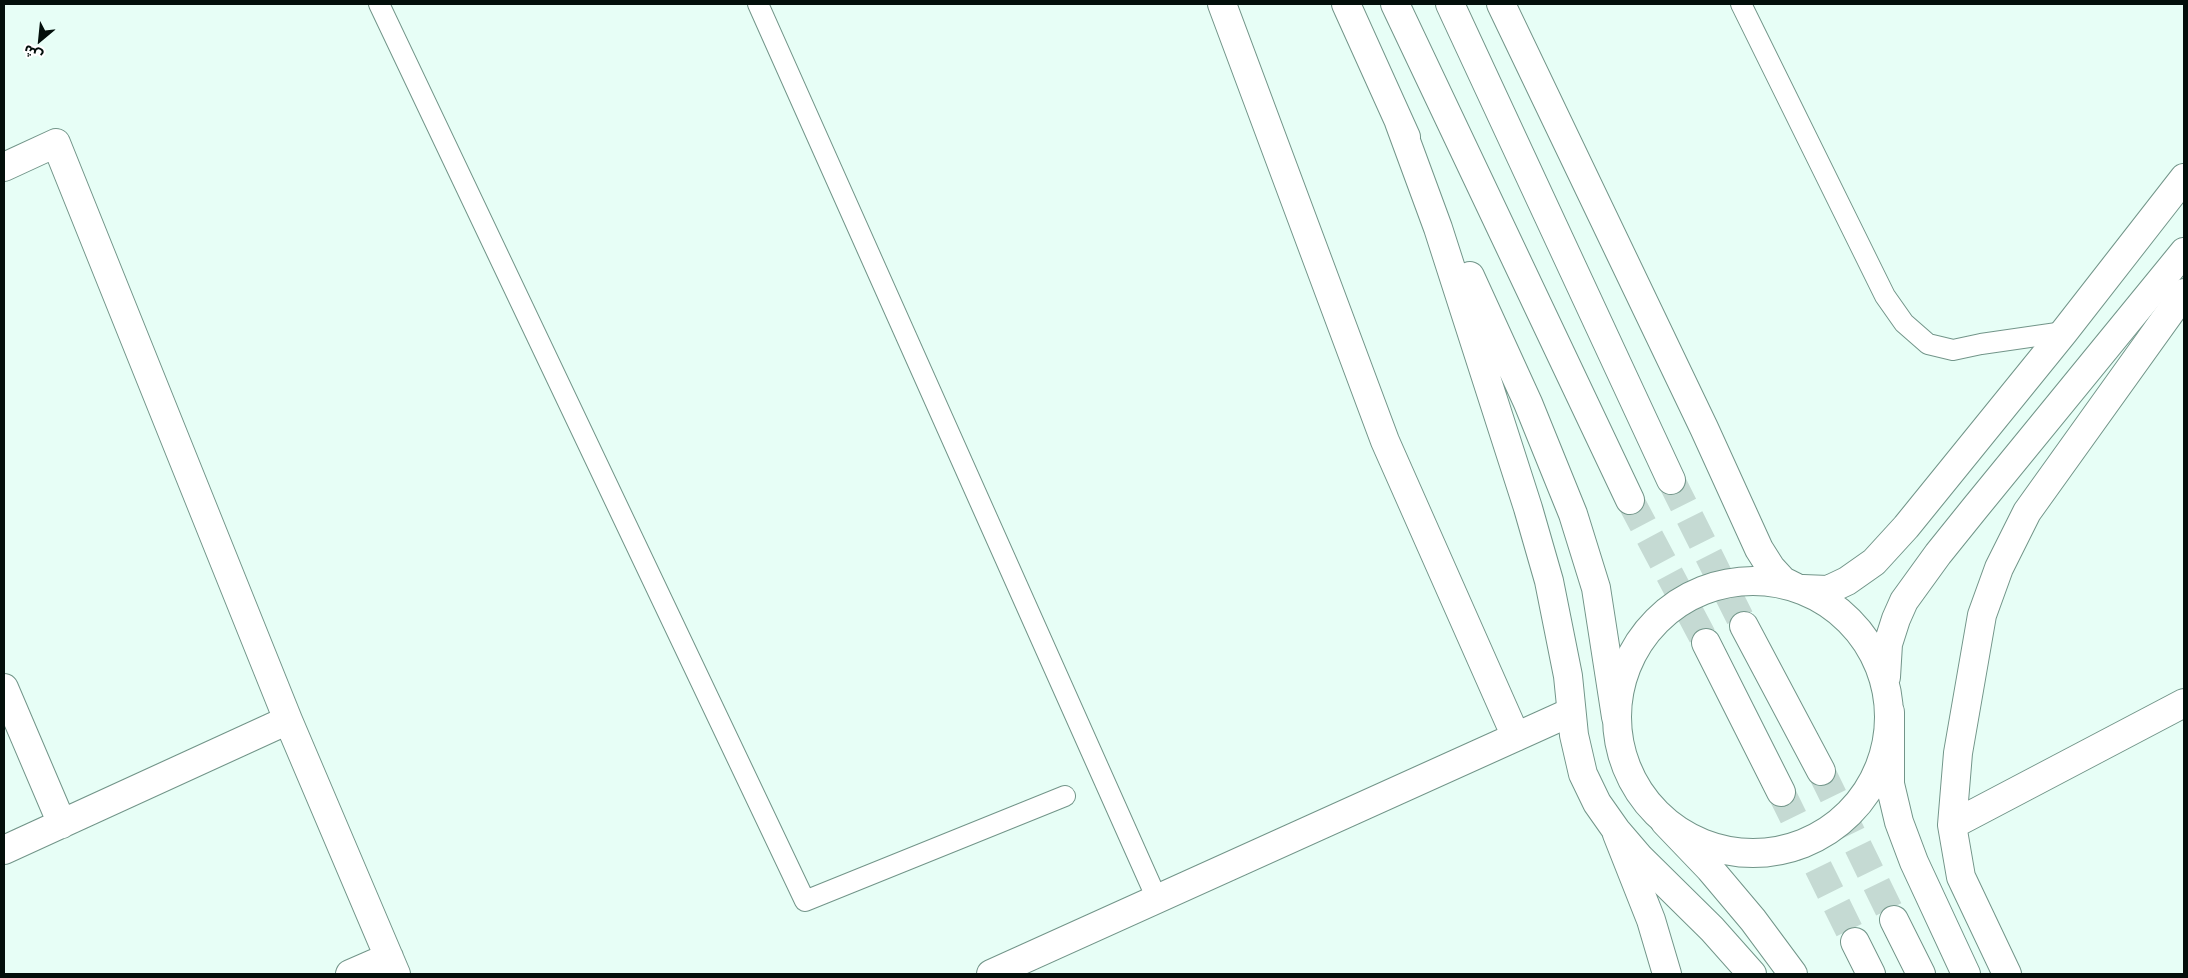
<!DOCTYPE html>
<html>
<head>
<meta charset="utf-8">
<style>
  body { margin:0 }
  #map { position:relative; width:2188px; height:978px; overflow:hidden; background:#e7fef6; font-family:Quicksand,"Noto Sans Arabic",sans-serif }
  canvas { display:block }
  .frame { position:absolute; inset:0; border:5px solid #030f0b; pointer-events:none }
  .north { position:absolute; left:15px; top:15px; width:50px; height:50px; -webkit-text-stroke:4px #fff; paint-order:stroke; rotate:208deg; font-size:14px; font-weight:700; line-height:20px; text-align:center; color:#030f0b }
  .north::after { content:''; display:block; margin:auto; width:18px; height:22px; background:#030f0b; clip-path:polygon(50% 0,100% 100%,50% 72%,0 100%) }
</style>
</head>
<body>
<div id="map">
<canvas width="2188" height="978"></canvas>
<div class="frame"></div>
<div class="north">ش</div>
</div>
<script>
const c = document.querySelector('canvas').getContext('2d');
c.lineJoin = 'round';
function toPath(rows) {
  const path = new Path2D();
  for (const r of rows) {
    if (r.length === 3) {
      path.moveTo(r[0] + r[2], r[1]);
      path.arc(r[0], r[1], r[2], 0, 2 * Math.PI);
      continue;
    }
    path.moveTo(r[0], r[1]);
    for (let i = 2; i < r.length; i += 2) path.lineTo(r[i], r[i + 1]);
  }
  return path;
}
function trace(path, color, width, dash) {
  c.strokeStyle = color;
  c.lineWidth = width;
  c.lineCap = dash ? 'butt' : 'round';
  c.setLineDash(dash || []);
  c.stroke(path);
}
trace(toPath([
  [1671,480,1744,626],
  [1630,500,1706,643],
  [1821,771,1894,920],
  [1781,792,1855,942]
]), '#c5dad3', 28, [28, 14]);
const service = toPath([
  [379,4,805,901,1065,796],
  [758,4,1157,899],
  [1741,4,1885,296,1904,323,1928,344,1953,350,1981,344,2064,332]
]);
const minor = toPath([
  [1222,4,1385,441,1516,737],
  [4,167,56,143,288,720,396,974],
  [4,688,62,824],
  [1952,825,2184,703],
  [1617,834,1651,920,1667,974],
  [4,850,288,720],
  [350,974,389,957],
  [991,974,1571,712],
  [2007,974,1961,877,1952,825,1958,753,1982,615,1999,568,2027,512,2184,293]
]);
const secondary = toPath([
  [1753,717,136],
  [1803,589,1828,590,1847,581,1874,562,1906,527,2064,332,2184,178],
  [1886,677,1888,644,1896,619,1904,601,1938,554,1975,508,2184,252]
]);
const primary = toPath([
  [1346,4,1406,137],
  [1395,4,1630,500],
  [1450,4,1671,480],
  [1501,4,1704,428,1759,549,1771,568,1783,581,1795,587],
  [1399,122,1438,228,1528,508,1549,581,1568,676,1574,735,1583,774,1597,803,1616,830,1640,858,1712,929,1752,974],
  [1470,276,1528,403,1573,514,1596,588,1616,717],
  [1744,626,1821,771],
  [1706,643,1781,792],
  [1890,712,1890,784,1899,822,1914,862,1966,974],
  [1665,822,1710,869,1753,920,1793,974],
  [1894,920,1921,974],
  [1855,942,1871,974]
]);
trace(service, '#729589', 22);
trace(minor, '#729589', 30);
trace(secondary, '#729589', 30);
trace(primary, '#729589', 30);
trace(service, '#fff', 20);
trace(minor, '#fff', 28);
trace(secondary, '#fff', 28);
trace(primary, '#fff', 28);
</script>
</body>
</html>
